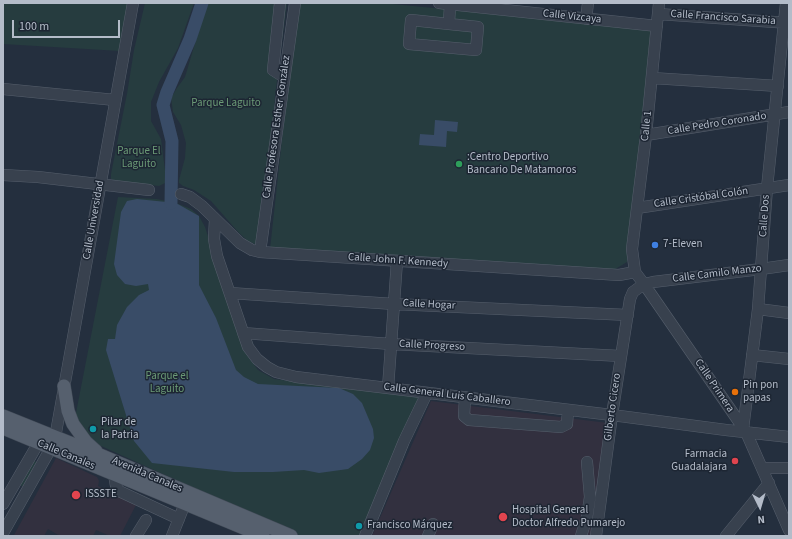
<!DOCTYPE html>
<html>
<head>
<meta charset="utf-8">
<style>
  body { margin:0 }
  #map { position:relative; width:792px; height:539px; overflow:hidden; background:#242f3e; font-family:"Source Sans 3",sans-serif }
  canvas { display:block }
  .frame { position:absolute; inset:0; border:4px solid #b4bcc9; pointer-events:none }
  .north { position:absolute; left:740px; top:487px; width:40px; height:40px; -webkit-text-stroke:3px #1d2633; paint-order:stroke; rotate:175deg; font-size:11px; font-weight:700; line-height:16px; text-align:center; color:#b4bcc9 }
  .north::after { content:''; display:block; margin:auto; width:14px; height:18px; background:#b4bcc9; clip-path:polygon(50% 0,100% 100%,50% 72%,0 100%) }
  .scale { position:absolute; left:12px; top:20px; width:108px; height:18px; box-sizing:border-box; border:2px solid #b4bcc9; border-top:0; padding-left:5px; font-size:12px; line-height:14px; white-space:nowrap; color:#b4bcc9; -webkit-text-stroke:3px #1d2633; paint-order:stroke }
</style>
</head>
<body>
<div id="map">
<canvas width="792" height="539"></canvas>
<div class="frame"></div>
<div class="north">N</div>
<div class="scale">100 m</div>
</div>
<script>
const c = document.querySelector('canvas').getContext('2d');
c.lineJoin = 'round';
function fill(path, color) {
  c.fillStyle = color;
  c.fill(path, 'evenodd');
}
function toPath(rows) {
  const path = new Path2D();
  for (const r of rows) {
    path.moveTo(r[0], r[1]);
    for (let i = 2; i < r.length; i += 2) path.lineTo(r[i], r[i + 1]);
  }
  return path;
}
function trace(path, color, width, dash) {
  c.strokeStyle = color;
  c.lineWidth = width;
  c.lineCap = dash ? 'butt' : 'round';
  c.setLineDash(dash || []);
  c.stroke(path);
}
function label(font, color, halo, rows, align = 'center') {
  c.font = font + ' "Source Sans 3",sans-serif';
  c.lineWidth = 3;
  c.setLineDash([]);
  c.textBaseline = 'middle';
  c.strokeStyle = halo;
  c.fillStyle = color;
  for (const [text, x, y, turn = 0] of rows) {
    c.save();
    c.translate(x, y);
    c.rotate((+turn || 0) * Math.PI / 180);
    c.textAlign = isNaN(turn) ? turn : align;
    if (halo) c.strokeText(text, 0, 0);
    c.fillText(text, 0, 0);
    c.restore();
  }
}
fill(toPath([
  [431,401,608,423,591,536,372,536],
  [56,458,97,477,99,481,98,486,136,505,120,536,110,536,96,530,93,536,60,536,48,529,44,536,17,536,14,535]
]), '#32303f');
fill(toPath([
  [3,3,129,3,120,51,3,44],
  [145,3,194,3,178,48,159,82,151,102,151,121,161,139,166,178,165,183,159,186,115,181,111,179,111,174,127,94,134,50],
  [207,3,287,3,275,96,271,153,257,245,248,241,239,233,211,201,194,190,183,186,179,183,179,180,185,158,186,143,181,125,173,112,171,98,177,88,185,77],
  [297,3,383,3,654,30,627,262,612,271,270,249],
  [118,197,157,199,176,203,191,209,199,216,205,227,246,354,258,370,274,379,421,397,362,536,300,536,90,441,75,418],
  [33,460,39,464,26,488,20,485]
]), '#263c3f');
fill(toPath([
  [435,120,458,122,457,132,447,131,446,147,419,145,420,134,434,135],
  [137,199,176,203,199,216,199,285,216,318,236,370,244,377,258,384,339,388,353,394,362,403,373,429,374,438,370,450,362,459,348,469,319,473,304,470,273,472,234,472,152,463,134,441,106,350,108,339,115,339,117,325,127,307,139,295,149,290,148,284,136,286,125,284,117,275,114,264,121,212,127,201]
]), '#394c67');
trace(toPath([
  [171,203,172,141,163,105,167,92,190,39,202,3]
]), '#394c67', 13);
const minor = toPath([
  [280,3,273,70,284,77],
  [439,3,657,26],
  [659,3,646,135,632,249,635,272,644,284,746,432,789,530],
  [658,14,789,23],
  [586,19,588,3],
  [449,24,478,27,476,50,409,44,411,20,449,24,450,4],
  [652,78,778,86],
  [3,89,115,100],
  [646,135,789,112],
  [3,175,38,177,149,190],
  [181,194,190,197,202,206,240,243,252,250,260,252,619,275,635,272],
  [637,208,789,185],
  [215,219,214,239,217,256,248,347,257,359,267,367,276,372,296,377,612,415,726,430,789,437],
  [260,252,295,3],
  [230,293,394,304,628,315],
  [758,309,789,313],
  [243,333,391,344,621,356],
  [752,355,789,359],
  [388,388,397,261],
  [465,397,464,416,469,420,561,427,567,424,568,410],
  [743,429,758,309,767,188,786,3],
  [762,468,789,468],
  [114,475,116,486,119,491,179,519],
  [3,504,43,435],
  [3,533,51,448,55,438,133,3],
  [136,536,146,520],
  [172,536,188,496],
  [365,536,404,441,427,393],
  [428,536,433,524],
  [581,536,587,517,590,497,587,462],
  [596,536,612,415,630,299,633,292,644,284,653,282,761,269,789,265],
  [726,536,769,483]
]);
const major = toPath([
  [64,386,68,411,73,424,86,442,96,451],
  [3,416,100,455,291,536],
  [3,428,263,536]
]);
trace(minor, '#565f6c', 12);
trace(major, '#414a57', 14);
trace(minor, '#38414e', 11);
trace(major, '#56606e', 13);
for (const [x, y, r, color] of [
  [459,164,4,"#2e9e5b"],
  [655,245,4,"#3f7fe0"],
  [735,392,4,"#e8710a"],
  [93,429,4,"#0f9aa8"],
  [735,461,4,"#e0444e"],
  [76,495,5,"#e0444e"],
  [503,517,5,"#e0444e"],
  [359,526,4,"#0f9aa8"]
]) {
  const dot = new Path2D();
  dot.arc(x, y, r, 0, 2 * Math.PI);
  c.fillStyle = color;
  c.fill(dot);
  trace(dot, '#1d2633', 1.5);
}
label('11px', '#b4bcc9', '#1d2633', [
  ["Calle Vizcaya",572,17,6],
  ["Calle Francisco Sarabia",723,18,4],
  ["Calle Pedro Coronado",717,124,-9],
  ["Calle 1",647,126,-84],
  ["Calle Profesora Esther González",277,127,-82],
  ["Calle Cristóbal Colón",701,198,-8],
  ["Calle Dos",765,216,-86],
  ["Calle Universidad",94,220,-80],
  ["Calle John F. Kennedy",398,261,4],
  ["Calle Camilo Manzo",717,274,-7],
  ["Calle Hogar",429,305,3],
  ["Calle Progreso",432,346,3],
  ["Calle Primera",714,386,56],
  ["Calle General Luis Caballero",447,395,7],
  ["Gilberto Cicero",613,407,-82],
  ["Calle Canales",66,455,23],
  ["Avenida Canales",147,475,23]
]);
label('11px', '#6b9a76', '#1d2633', [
  ["Parque Laguito",226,104],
  ["Parque El",139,152],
  ["Laguito",139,165],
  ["Parque el",167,377],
  ["Laguito",167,390]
]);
label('11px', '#b4bcc9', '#1d2633', [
  [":Centro Deportivo",467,158],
  ["Bancario De Matamoros",467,171],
  ["7-Eleven",663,245],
  ["Pin pon",743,386],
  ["papas",743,399],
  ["Pilar de",101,423],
  ["la Patria",101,436],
  ["Farmacia",727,455,"right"],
  ["Guadalajara",727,468,"right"],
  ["ISSSTE",85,495],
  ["Hospital General",512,511],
  ["Doctor Alfredo Pumarejo",512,524],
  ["Francisco Márquez",367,526]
], 'left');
</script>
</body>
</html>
